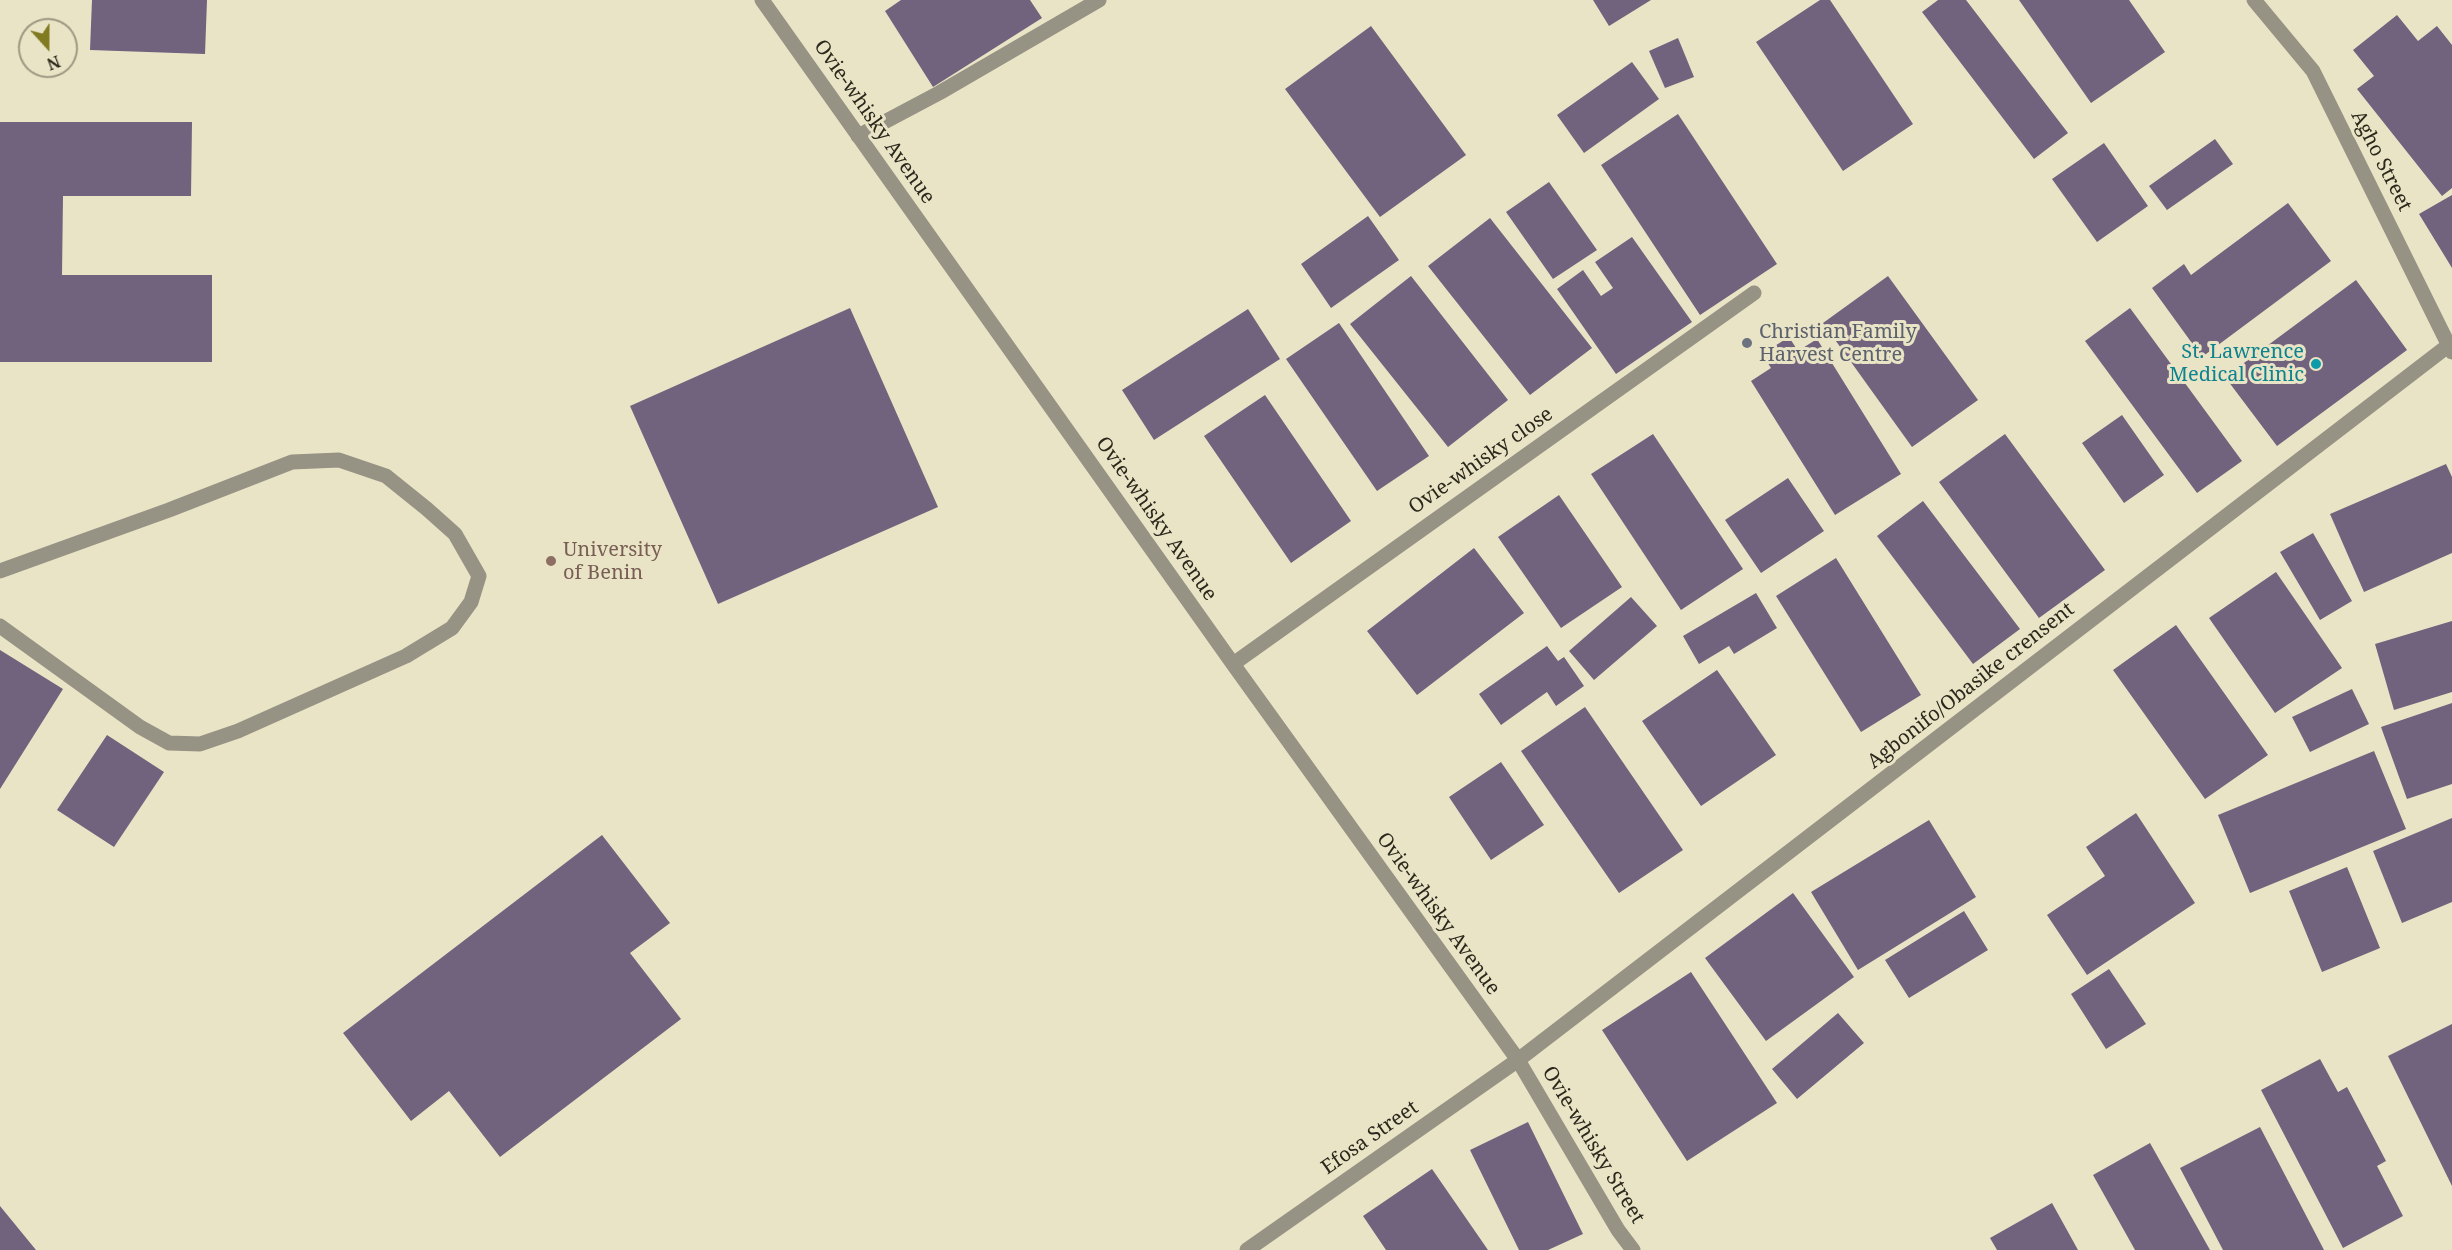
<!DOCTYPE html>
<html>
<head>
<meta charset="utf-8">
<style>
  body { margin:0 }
  #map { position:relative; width:2452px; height:1250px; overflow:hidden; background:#eae4c6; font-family:"Noto Serif",serif }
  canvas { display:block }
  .north { position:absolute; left:18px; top:18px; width:60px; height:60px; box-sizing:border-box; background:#eae4c6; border:2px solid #9d9882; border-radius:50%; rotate:159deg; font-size:16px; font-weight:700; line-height:24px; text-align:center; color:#2a271c }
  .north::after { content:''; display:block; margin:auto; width:21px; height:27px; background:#807b21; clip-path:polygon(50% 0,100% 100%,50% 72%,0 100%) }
</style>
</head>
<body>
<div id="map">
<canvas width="2452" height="1250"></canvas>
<div class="north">N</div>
</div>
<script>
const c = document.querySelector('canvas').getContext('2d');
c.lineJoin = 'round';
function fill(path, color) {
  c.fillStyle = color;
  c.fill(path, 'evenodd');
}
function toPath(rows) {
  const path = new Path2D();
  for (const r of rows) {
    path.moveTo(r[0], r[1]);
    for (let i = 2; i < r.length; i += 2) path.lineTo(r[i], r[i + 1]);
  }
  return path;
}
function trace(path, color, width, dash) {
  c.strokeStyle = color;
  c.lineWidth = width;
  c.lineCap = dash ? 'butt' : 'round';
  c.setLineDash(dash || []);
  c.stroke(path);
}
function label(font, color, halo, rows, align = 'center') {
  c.font = font + ' "Noto Serif",serif';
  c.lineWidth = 6;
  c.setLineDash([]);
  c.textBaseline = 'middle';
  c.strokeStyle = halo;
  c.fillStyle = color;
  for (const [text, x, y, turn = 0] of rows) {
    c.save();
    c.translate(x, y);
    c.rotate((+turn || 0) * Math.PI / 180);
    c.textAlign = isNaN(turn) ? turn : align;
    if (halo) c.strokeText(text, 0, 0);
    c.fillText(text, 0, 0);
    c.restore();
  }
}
fill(toPath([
  [92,0,207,0,205,54,90,50],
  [901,0,1030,0,1042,18,933,87,885,11],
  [1593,0,1651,0,1609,26],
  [1820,0,1830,0,1913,124,1843,171,1756,42],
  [1938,0,1966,0,2068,133,2034,159,1922,12],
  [2019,0,2129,0,2165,52,2091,103],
  [2397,15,2418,41,2437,26,2452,45,2452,188,2442,196,2357,89,2374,76,2353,50],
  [1371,26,1466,155,1380,217,1285,89],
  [1678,38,1694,77,1665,88,1649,51],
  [1632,62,1659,99,1584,153,1557,115],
  [1678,114,1777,264,1700,315,1601,165],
  [0,122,192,122,191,196,63,196,62,275,212,275,212,362,0,362],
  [2215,139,2233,164,2167,210,2149,186],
  [2104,143,2148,206,2097,242,2052,179],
  [1549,182,1597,250,1553,279,1506,212],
  [2452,195,2452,268,2419,214],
  [2288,203,2331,261,2202,357,2152,288,2184,264,2191,275],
  [1368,216,1399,260,1331,308,1301,264],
  [1490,218,1592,348,1530,395,1428,266],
  [1632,237,1692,322,1616,374,1557,289,1583,270,1601,296,1613,288,1595,262],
  [1411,276,1508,400,1448,447,1350,324],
  [1888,276,1978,400,1912,447,1823,323],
  [2356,280,2407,350,2277,446,2225,377],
  [850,308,938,507,718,604,630,406],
  [2130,308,2242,461,2197,493,2085,341],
  [1248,309,1280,359,1154,440,1122,390],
  [1339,323,1429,456,1377,491,1286,359],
  [1789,337,1798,351,1817,339,1901,474,1835,515,1751,381,1771,368,1762,354],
  [1265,395,1351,521,1291,563,1204,436],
  [2122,415,2164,475,2124,503,2082,443],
  [1653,434,1743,569,1681,610,1591,474],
  [2005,434,2105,570,2039,618,1939,482],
  [2446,464,2452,477,2452,553,2364,592,2330,514],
  [1788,478,1824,531,1761,573,1725,520],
  [1559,495,1622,587,1561,628,1498,537],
  [1923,501,2020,629,1973,664,1877,536],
  [2313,533,2352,601,2320,620,2280,552],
  [1474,548,1524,613,1417,695,1367,631],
  [1836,558,1921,695,1861,732,1776,596],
  [2276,572,2342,668,2275,713,2209,618],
  [1756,593,1777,628,1734,654,1729,646,1699,664,1683,636],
  [1631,597,1657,626,1594,680,1569,651],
  [2452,621,2452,692,2394,710,2375,644],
  [2176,625,2268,755,2205,799,2113,670],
  [1547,646,1558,661,1564,657,1584,686,1556,706,1547,692,1501,725,1479,694],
  [0,650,63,689,0,789],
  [1717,670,1776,755,1701,806,1642,721],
  [2352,689,2369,724,2310,752,2292,717],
  [2452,703,2452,784,2407,799,2381,727],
  [1585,707,1683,850,1619,893,1521,751],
  [107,735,164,772,114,847,57,810],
  [2374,751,2406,829,2250,893,2218,815],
  [1501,762,1544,825,1491,860,1449,797],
  [2136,813,2195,903,2087,975,2047,915,2105,876,2086,847],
  [2452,818,2452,902,2402,923,2373,851],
  [1929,820,1976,897,1858,970,1811,892],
  [602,835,670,923,630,953,681,1019,500,1157,449,1091,411,1121,343,1033],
  [2347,867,2380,948,2322,972,2289,891],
  [1793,893,1854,977,1766,1041,1705,958],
  [1964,911,1988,950,1909,998,1885,960],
  [2109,969,2146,1024,2106,1049,2071,994],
  [1691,972,1777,1103,1687,1161,1602,1030],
  [1838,1013,1864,1043,1797,1099,1772,1069],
  [2452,1024,2452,1186,2388,1056],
  [2320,1059,2338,1092,2347,1087,2386,1161,2377,1166,2403,1216,2343,1248,2261,1090],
  [1528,1122,1583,1234,1548,1250,1519,1250,1470,1150],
  [2260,1127,2324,1250,2223,1250,2180,1168],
  [2150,1143,2210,1250,2135,1250,2093,1175],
  [1432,1169,1488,1250,1386,1250,1363,1216],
  [2052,1203,2078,1250,1997,1250,1990,1238],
  [0,1206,36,1250,0,1250]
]), '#71627d');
trace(toPath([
  [0,571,169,510,292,462,339,460,386,476,427,509,455,534,479,576,471,602,452,628,406,656,238,731,200,744,169,743,140,727,0,626]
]), '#969284', 15);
trace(toPath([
  [762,0,1233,664,1518,1060,1618,1230,1633,1250],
  [2254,0,2313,71,2452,352],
  [858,136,939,93,1099,0],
  [1233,664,1754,293],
  [1247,1250,1518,1060,2449,345]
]), '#969284', 15);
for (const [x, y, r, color] of [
  [1747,343,6,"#6b7280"],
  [2316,364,6,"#0f9aa8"],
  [551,561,6,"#8d6e63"]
]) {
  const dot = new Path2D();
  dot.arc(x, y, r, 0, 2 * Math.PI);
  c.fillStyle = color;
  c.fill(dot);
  trace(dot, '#eae4c6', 2);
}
label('20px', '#2a271c', '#eae4c6', [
  ["Ovie-whisky Avenue",874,122,55],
  ["Agho Street",2381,161,63],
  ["Ovie-whisky close",1481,461,-35],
  ["Ovie-whisky Avenue",1156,519,55],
  ["Agbonifo/Obasike crensent",1971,686,-38],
  ["Ovie-whisky Avenue",1438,914,54],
  ["Efosa Street",1370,1138,-35],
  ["Ovie-whisky Street",1593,1145,59]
]);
label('20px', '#5b616d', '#eae4c6', [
  ["Christian Family",1759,332],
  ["Harvest Centre",1759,355]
], 'left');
label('20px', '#0d838f', '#eae4c6', [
  ["St. Lawrence",2304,352],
  ["Medical Clinic",2304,375]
], 'right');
label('20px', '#785e54', '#eae4c6', [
  ["University",563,550],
  ["of Benin",563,573]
], 'left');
</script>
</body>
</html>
